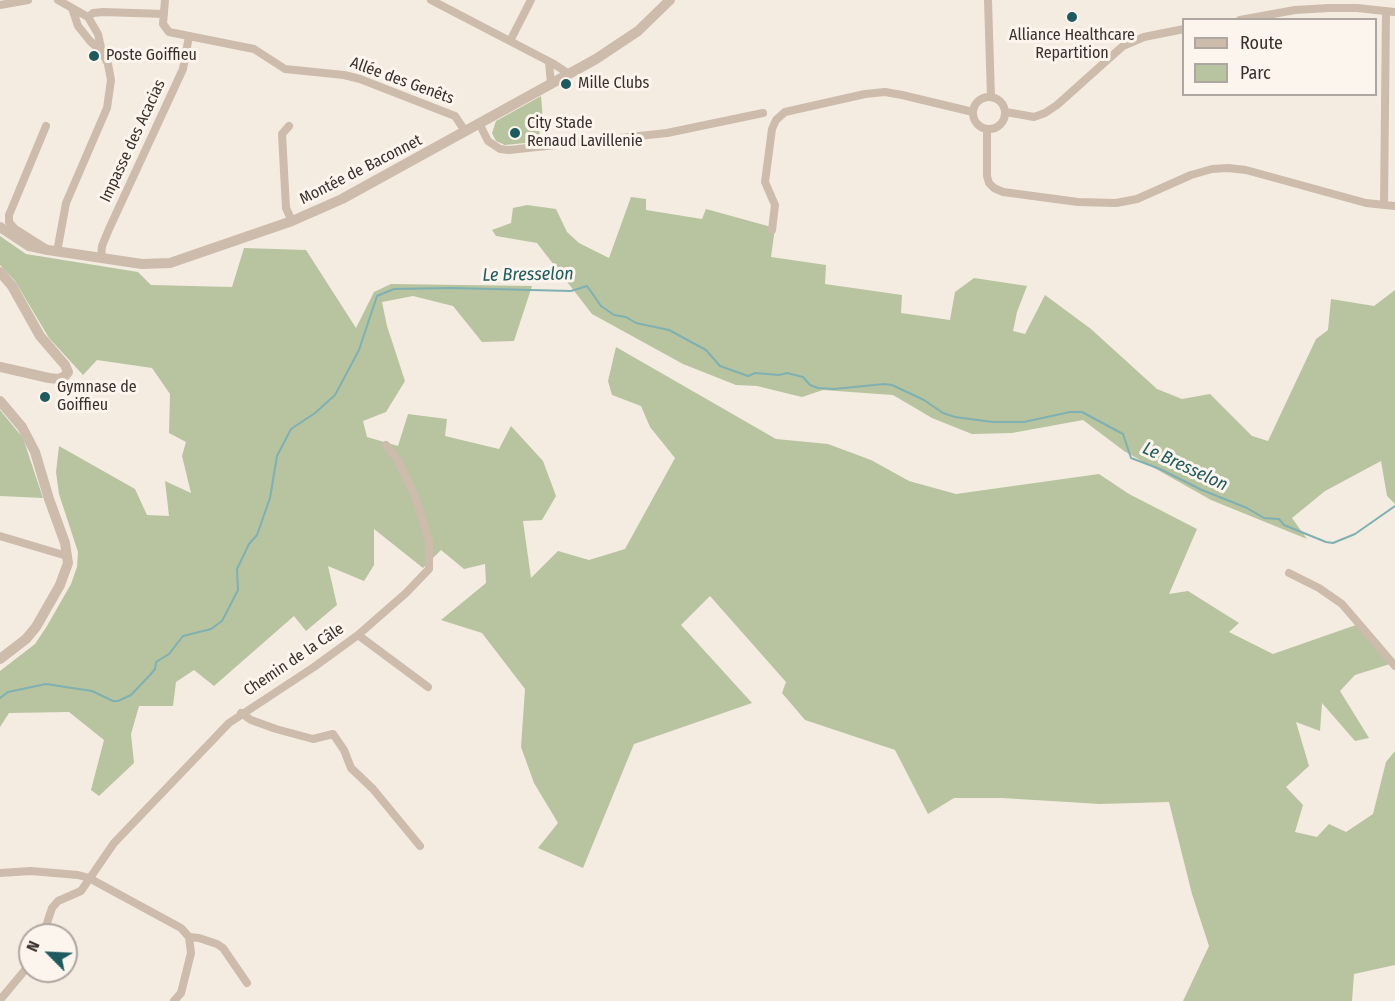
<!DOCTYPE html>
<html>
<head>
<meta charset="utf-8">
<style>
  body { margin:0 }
  #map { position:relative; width:1395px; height:1001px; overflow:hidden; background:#f4ebe1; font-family:"Fira Sans Condensed",sans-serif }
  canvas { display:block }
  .legend { position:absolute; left:1182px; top:18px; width:195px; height:78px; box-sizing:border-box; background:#fbf5ee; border:2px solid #aea6a0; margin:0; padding:8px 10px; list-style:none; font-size:18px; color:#3b302b }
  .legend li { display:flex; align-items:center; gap:12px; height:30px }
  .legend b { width:30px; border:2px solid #aea6a0 }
  .north { position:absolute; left:18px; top:923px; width:60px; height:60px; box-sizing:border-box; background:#fbf5ee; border:2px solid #aea6a0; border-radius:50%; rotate:294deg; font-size:16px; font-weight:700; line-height:24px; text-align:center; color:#3b302b }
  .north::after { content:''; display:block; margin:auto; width:21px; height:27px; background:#1f5a5e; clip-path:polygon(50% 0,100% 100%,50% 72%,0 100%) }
</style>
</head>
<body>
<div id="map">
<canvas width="1395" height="1001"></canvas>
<ul class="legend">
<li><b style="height:8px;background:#cdbbac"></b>Route</li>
<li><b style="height:16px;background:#b8c4a0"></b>Parc</li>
</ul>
<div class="north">N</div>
</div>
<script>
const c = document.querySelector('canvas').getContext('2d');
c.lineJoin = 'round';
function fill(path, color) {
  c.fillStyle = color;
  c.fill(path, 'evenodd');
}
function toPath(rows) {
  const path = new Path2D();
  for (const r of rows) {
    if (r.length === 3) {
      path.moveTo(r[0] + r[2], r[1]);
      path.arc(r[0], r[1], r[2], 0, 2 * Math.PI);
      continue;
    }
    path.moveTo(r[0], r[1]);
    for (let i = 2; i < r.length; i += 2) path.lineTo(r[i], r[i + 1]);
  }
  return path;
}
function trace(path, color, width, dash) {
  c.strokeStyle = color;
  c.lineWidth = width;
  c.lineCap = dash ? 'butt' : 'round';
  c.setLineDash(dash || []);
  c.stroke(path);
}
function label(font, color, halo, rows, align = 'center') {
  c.font = font + ' "Fira Sans Condensed",sans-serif';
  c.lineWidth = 6;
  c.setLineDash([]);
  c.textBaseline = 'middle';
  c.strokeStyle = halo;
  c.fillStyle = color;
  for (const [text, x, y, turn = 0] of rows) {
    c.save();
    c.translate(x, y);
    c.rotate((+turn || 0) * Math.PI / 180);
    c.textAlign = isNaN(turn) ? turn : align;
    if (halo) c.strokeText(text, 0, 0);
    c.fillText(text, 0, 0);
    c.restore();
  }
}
fill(toPath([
  [541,96,543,120,538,122,540,136,534,137,535,142,505,145,496,141,492,133,496,121],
  [631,197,646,199,646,210,702,219,706,209,775,228,771,257,826,265,825,284,902,295,901,313,950,320,955,292,974,278,1027,286,1017,312,1013,331,1025,334,1045,295,1091,329,1157,389,1182,399,1210,394,1252,436,1268,441,1316,339,1328,330,1331,299,1374,306,1395,290,1395,504,1387,496,1381,461,1325,491,1292,518,1307,539,1211,500,1124,451,1083,420,1012,433,972,434,932,418,893,395,823,390,802,397,757,386,736,385,683,364,592,314,537,243,496,236,492,230,511,223,513,208,527,205,556,209,567,232,579,243,609,258],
  [0,236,26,254,138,272,151,285,232,287,244,248,306,250,356,328,374,292,391,284,532,286,514,341,482,342,453,306,413,296,382,302,387,326,405,381,386,412,363,421,367,437,398,446,408,414,447,419,445,436,499,449,511,426,543,461,556,496,542,520,523,521,531,578,558,551,589,560,625,549,675,458,650,427,641,406,612,395,608,381,616,347,776,439,828,444,871,460,909,481,956,494,1099,474,1129,494,1197,529,1169,594,1188,591,1239,623,1229,632,1273,654,1356,625,1390,664,1355,675,1340,691,1369,738,1355,741,1322,703,1320,731,1296,722,1309,766,1286,787,1303,805,1295,832,1317,837,1329,824,1346,832,1373,814,1386,762,1395,751,1395,965,1354,974,1352,1001,1183,1001,1209,946,1192,894,1169,802,1100,804,1002,798,954,798,928,814,895,750,805,720,782,693,786,682,710,596,681,625,752,703,634,744,583,868,538,848,558,823,534,783,521,747,525,689,482,633,441,620,486,583,485,564,464,569,441,550,423,568,374,529,374,565,364,581,328,566,337,605,306,631,294,616,214,686,194,670,176,682,173,706,139,706,131,734,134,763,99,796,91,790,104,740,69,712,9,713,0,727,0,671,35,644,47,626,71,584,77,567,78,552,59,494,56,472,59,446,135,489,147,515,169,516,165,481,191,493,182,456,186,442,169,433,170,394,152,368,97,360,83,375,49,338,15,281,0,265],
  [0,410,23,438,43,498,0,496]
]), '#b8c4a0');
trace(toPath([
  [0,698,8,692,46,684,92,691,113,701,118,701,131,695,150,675,155,669,156,662,169,654,183,636,211,629,222,621,238,590,237,569,249,544,257,535,270,498,277,456,291,429,315,413,335,395,359,350,377,296,394,289,451,288,571,291,587,286,601,306,614,315,626,317,636,323,669,330,706,350,720,366,748,376,755,373,779,375,787,373,803,377,810,385,818,388,834,389,884,384,892,385,924,400,943,413,955,417,993,422,1024,422,1070,412,1082,412,1123,434,1131,458,1160,469,1202,490,1247,508,1264,518,1279,519,1284,525,1326,542,1333,543,1355,534,1395,506]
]), '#7fb0b2', 2);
trace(toPath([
  [165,0,163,24,169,32,254,49,285,69,344,75,360,79,455,116,465,131],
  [431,0,554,64,569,74],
  [988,0,991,97],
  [0,5,28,0],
  [72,8,78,26,90,41,102,52],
  [88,17,93,13,103,12,164,14],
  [1240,20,1295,10,1329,8,1357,8,1395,12],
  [510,41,531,0],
  [549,62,551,84],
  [989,113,16],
  [1006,112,1034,117,1045,113,1057,105,1123,46,1144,37,1184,29],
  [479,123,488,141,500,149,509,150,667,133,763,113],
  [289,126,282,134,286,208,292,221],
  [987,130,987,176,989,183,994,188,1003,192,1078,202,1116,203,1137,199,1191,175,1212,169,1228,168,1246,170,1366,203,1395,206],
  [1384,205,1386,11],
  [772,230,775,205,765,182,772,129,776,120,785,112,865,94,885,92,902,95,973,112],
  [45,248,15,229,9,222,9,215,46,126],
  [57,252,66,203,107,108,111,80,108,64,102,52,98,34,88,17,58,0],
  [101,258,102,246,109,229,183,69,189,36],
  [0,536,67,556],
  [1289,573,1319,588,1342,604,1395,666],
  [358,635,428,687],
  [241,713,251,720,276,729,313,739,333,734,344,750,351,768,373,789,420,846],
  [0,873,31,871,78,875,89,878,181,928,189,937,191,953,181,993,174,1001],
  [43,935,52,908,58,901,81,891,114,843,229,723,314,667,358,635,406,593,429,569,429,541,415,496,397,459,386,445],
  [189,937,199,938,217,944,223,948,247,983],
  [0,1000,30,964]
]), '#cdbbac', 8);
trace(toPath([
  [0,227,29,246,48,250,142,264,170,263,292,221,342,199,596,59,638,31,670,0],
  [0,272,12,286,40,336,65,365,68,372,65,376,59,379,49,378,0,367],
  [0,401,22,427,35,452,49,499,65,543,68,563,60,585,36,627,26,639,0,659]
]), '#cdbbac', 10);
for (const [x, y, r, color] of [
  [1072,17,6,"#1f5a5e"],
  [94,56,6,"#1f5a5e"],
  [566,84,6,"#1f5a5e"],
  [515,133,6,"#1f5a5e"],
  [45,397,6,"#1f5a5e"]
]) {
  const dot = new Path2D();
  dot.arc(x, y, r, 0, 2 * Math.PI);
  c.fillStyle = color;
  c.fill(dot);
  trace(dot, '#fbf5ee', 2);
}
label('16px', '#3b302b', '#fbf5ee', [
  ["Alliance Healthcare",1072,36,"center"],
  ["Repartition",1072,54,"center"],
  ["Poste Goiffieu",106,56],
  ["Mille Clubs",578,84],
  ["City Stade",527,124],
  ["Renaud Lavillenie",527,142],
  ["Gymnase de",57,388],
  ["Goiffieu",57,406]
], 'left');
label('16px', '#3b302b', '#fbf5ee', [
  ["Allée des Genêts",402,81,20],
  ["Impasse des Acacias",133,141,-65],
  ["Montée de Baconnet",361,170,-27],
  ["Chemin de la Câle",294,660,-34]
]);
label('italic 18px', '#1f5a5e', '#fbf5ee', [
  ["Le Bresselon",528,275,-1],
  ["Le Bresselon",1185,467,25]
]);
</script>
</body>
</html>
